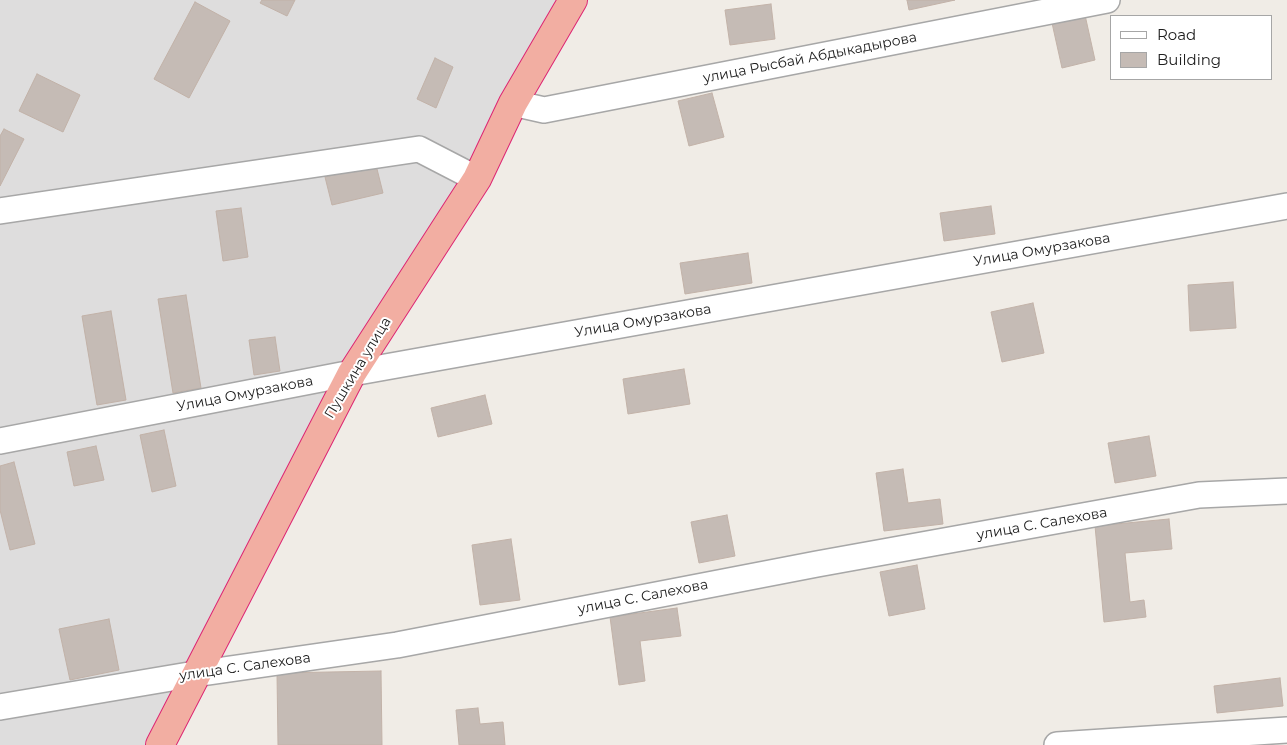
<!DOCTYPE html>
<html>
<head>
<meta charset="utf-8">
<style>
  body { margin:0 }
  #map { position:relative; width:1287px; height:745px; overflow:hidden; background:#f0ece6; font-family:Montserrat,sans-serif }
  canvas { display:block }
  .legend { position:absolute; left:1110px; top:15px; width:162px; height:65px; box-sizing:border-box; background:#fff; border:1px solid #a6a6a6; margin:0; padding:6px 9px; list-style:none; font-size:15px; color:#202020 }
  .legend li { display:flex; align-items:center; gap:10px; height:25px }
  .legend b { width:25px; border:1px solid #a6a6a6 }
</style>
</head>
<body>
<div id="map">
<canvas width="1287" height="745"></canvas>
<ul class="legend">
<li><b style="height:6px;background:#fff"></b>Road</li>
<li><b style="height:14px;background:#c5bbb5"></b>Building</li>
</ul>
</div>
<script>
const c = document.querySelector('canvas').getContext('2d');
c.lineJoin = 'round';
function fill(path, color) {
  c.fillStyle = color;
  c.fill(path, 'evenodd');
}
function toPath(rows) {
  const path = new Path2D();
  for (const r of rows) {
    path.moveTo(r[0], r[1]);
    for (let i = 2; i < r.length; i += 2) path.lineTo(r[i], r[i + 1]);
  }
  return path;
}
function trace(path, color, width, dash) {
  c.strokeStyle = color;
  c.lineWidth = width;
  c.lineCap = dash ? 'butt' : 'round';
  c.setLineDash(dash || []);
  c.stroke(path);
}
function label(font, color, halo, rows, align = 'center') {
  c.font = font + ' Montserrat,sans-serif';
  c.lineWidth = 4;
  c.setLineDash([]);
  c.textBaseline = 'middle';
  c.strokeStyle = halo;
  c.fillStyle = color;
  for (const [text, x, y, turn = 0] of rows) {
    c.save();
    c.translate(x, y);
    c.rotate((+turn || 0) * Math.PI / 180);
    c.textAlign = isNaN(turn) ? turn : align;
    if (halo) c.strokeText(text, 0, 0);
    c.fillText(text, 0, 0);
    c.restore();
  }
}
fill(toPath([
  [0,0,574,0,148,745,0,745]
]), '#dedddd');
const building = toPath([
  [262,0,295,0,287,16,260,3,262,0],
  [907,0,955,0,909,10,907,0],
  [195,2,230,21,189,98,154,79,195,2],
  [771,4,775,39,730,45,725,10,771,4],
  [1085,15,1095,60,1062,68,1052,23,1085,15],
  [435,58,453,67,436,108,417,99,435,58],
  [37,74,80,95,63,132,19,111,37,74],
  [712,93,724,137,689,146,678,101,712,93],
  [4,129,24,139,0,186,0,136,4,129],
  [376,165,383,193,332,205,325,177,376,165],
  [991,206,995,234,944,241,940,213,991,206],
  [241,208,248,257,223,261,216,211,241,208],
  [748,253,752,283,685,294,680,263,748,253],
  [1233,282,1236,328,1190,331,1188,285,1233,282],
  [186,295,201,388,173,393,158,299,186,295],
  [1033,303,1044,353,1002,362,991,312,1033,303],
  [111,311,126,400,97,405,82,316,111,311],
  [275,337,280,371,254,375,249,340,275,337],
  [684,369,690,404,628,414,623,379,684,369],
  [485,395,492,424,438,437,431,408,485,395],
  [164,430,176,486,152,492,140,435,164,430],
  [1149,436,1156,476,1115,483,1108,443,1149,436],
  [96,446,104,480,74,486,67,452,96,446],
  [14,462,35,544,10,550,0,510,0,466,14,462],
  [903,469,908,503,940,499,943,524,884,531,876,473,903,469],
  [727,515,735,556,699,563,691,522,727,515],
  [1169,519,1172,549,1125,553,1130,602,1144,600,1146,617,1104,622,1095,526,1169,519],
  [511,539,520,600,480,605,472,545,511,539],
  [917,565,925,609,889,616,880,572,917,565],
  [677,608,681,636,640,641,645,681,619,685,610,617,677,608],
  [109,619,119,670,70,680,59,629,109,619],
  [381,671,382,745,278,745,277,673,381,671],
  [1280,678,1283,706,1217,713,1214,686,1280,678],
  [478,708,480,724,503,722,505,745,459,745,456,710,478,708]
]);
fill(building, '#c5bbb5');
trace(building, '#c2b2a8', 1);
const minor = toPath([
  [513,103,544,110,1107,0],
  [0,211,419,149,477,179],
  [0,441,352,373,1287,206],
  [0,707,195,674,397,645,817,564,1199,495,1287,491],
  [1057,745,1287,730]
]);
const trunk = toPath([
  [160,745,352,373,477,179,513,103,573,0]
]);
trace(minor, '#a7a7a7', 28);
trace(trunk, '#dd2573', 30);
trace(minor, '#fff', 25);
trace(trunk, '#f2aea2', 28);
label('14px', '#202020', '#fff', [
  ["улица Рысбай Абдыкадырова",810,58,-11],
  ["Улица Омурзакова",1042,250,-10],
  ["Улица Омурзакова",643,321,-10],
  ["Пушкина улица",358,368,-59],
  ["Улица Омурзакова",245,394,-11],
  ["улица С. Салехова",1042,524,-10],
  ["улица С. Салехова",643,597,-11],
  ["улица С. Салехова",245,667,-8]
]);
</script>
</body>
</html>
